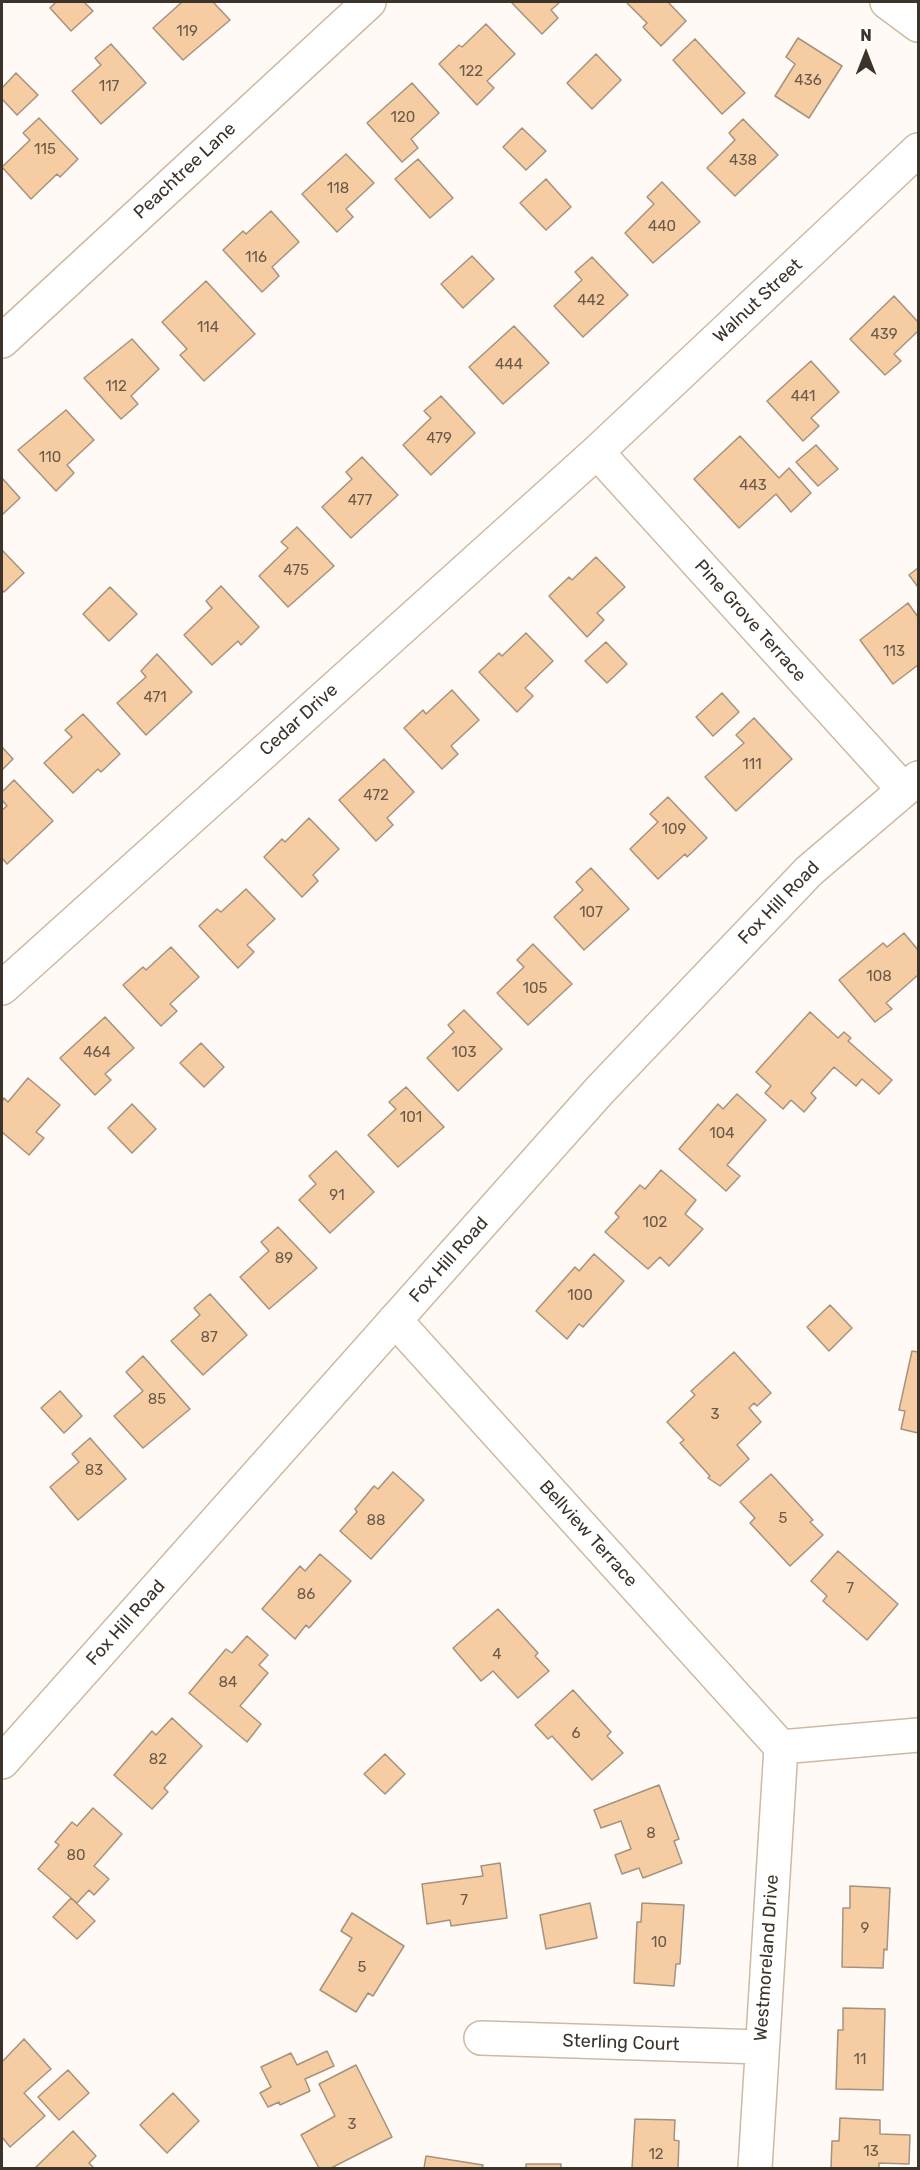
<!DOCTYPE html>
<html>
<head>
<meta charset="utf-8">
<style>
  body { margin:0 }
  #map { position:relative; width:920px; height:2170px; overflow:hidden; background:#fffaf6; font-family:Rubik,sans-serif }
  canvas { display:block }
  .frame { position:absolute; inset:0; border:3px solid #3c342b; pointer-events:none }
  .north { position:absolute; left:836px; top:24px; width:60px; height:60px; -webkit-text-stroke:4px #fff; paint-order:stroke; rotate:0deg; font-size:16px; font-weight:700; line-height:24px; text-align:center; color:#3c342b }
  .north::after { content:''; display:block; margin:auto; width:21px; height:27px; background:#3c342b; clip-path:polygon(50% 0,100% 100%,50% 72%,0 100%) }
</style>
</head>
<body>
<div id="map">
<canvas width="920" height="2170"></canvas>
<div class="frame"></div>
<div class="north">N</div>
</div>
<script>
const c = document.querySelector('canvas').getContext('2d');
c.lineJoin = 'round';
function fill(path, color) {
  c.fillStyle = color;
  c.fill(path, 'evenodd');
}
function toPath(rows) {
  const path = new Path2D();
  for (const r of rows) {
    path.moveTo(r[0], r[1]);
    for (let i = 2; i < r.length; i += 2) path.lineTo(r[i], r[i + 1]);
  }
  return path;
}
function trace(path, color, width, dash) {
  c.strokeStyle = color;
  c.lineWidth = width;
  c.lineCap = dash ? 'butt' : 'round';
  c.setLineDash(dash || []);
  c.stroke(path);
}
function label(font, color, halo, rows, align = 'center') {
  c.font = font + ' Rubik,sans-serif';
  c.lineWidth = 6;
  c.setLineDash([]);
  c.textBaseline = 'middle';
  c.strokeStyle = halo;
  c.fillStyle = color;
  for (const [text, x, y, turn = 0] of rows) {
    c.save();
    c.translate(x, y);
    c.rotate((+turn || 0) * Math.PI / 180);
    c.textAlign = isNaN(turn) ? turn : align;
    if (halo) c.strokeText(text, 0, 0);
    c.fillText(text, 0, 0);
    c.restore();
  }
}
const building = toPath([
  [56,2,84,2,93,11,71,31,50,8,56,2],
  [182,2,213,2,230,20,183,60,153,28,182,2],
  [511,2,560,2,551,10,558,18,542,34,511,2],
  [628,2,668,2,686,21,661,46,643,27,647,23,627,3,628,2],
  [486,24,515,54,487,81,494,88,477,105,439,64,459,45,462,47,486,24],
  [798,38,842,66,809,118,775,96,795,64,786,57,798,38],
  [695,39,745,93,722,114,673,60,695,39],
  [111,44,146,83,101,124,72,91,101,65,95,58,111,44],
  [596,54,621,80,592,109,567,83,596,54],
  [16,73,38,95,17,115,2,99,2,88,16,73],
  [412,83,439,113,411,139,418,148,402,162,367,123,412,83],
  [39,118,78,159,60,177,57,174,31,199,2,167,30,140,23,133,39,118],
  [743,119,778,155,735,196,707,168,735,140,729,133,743,119],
  [522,128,546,151,526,170,503,147,522,128],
  [346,154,374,183,346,209,353,217,337,232,302,194,346,154],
  [418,159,453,198,430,218,395,179,418,159],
  [546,179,571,207,546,230,520,203,546,179],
  [662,182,700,222,653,263,625,233,654,204,647,197,662,182],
  [271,211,299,242,272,267,279,276,262,292,223,250,243,231,246,234,271,211],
  [472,256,494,279,463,308,441,284,472,256],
  [592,257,628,295,583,337,554,306,582,280,575,272,592,257],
  [206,281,255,334,204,381,180,355,187,349,162,322,206,281],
  [894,296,918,322,918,331,894,354,901,361,885,375,850,339,894,296],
  [514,326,549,363,503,404,469,367,514,326],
  [132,339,159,369,131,396,138,404,121,419,84,378,132,339],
  [811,361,839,392,811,418,819,426,803,441,767,401,811,361],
  [441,396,475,433,431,475,403,445,431,418,424,411,441,396],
  [66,410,94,440,67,465,74,473,56,491,18,450,66,410],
  [740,436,779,478,789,468,811,493,791,512,776,494,739,528,694,479,740,436],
  [816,445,838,469,818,486,796,462,816,445],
  [362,457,398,495,351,538,322,507,352,479,346,472,362,457],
  [2,478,20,498,2,515,2,478],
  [297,527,334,566,288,607,259,576,288,548,281,542,297,527],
  [2,550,24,573,4,592,2,590,2,550],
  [596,557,625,587,597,613,604,620,587,637,549,596,569,577,572,580,596,557],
  [918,568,918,587,909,575,918,568],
  [221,586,259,627,241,645,238,641,212,665,184,635,212,608,206,601,221,586],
  [110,587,137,614,109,641,83,614,110,587],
  [908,603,918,617,918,665,893,684,860,640,908,603],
  [526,633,553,661,525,688,533,696,517,712,479,672,499,653,502,656,526,633],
  [606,642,627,664,607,683,585,661,606,642],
  [157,654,192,692,146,735,117,703,146,677,141,671,157,654],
  [452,690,479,720,451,746,458,754,442,769,404,728,423,710,426,714,452,690],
  [722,693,739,712,713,736,696,717,722,693],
  [83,714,120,754,101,772,98,769,73,793,44,763,72,737,65,730,83,714],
  [754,718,792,759,736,811,705,777,744,743,736,735,754,718],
  [2,747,13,759,2,770,2,747],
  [384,759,414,792,387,818,393,825,376,841,339,800,384,759],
  [14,780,53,821,7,864,2,858,2,810,7,806,2,800,2,792,14,780],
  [668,797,707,838,687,857,685,854,658,879,630,849,658,822,650,814,668,797],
  [309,818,339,849,313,875,318,881,302,897,264,857,282,839,285,842,309,818],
  [591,868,629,909,584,950,554,917,583,890,576,882,591,868],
  [246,889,275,919,247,945,254,952,238,968,199,926,217,909,221,912,246,889],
  [904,933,918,950,918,975,886,1003,892,1009,875,1022,839,980,883,943,887,947,904,933],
  [533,944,572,984,528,1025,497,993,524,967,517,960,533,944],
  [171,947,199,977,170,1004,177,1011,161,1026,123,985,143,967,146,970,171,947],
  [464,1010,502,1049,458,1091,427,1058,454,1032,448,1025,464,1010],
  [810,1012,838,1038,844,1032,851,1038,848,1041,892,1080,879,1094,862,1079,856,1086,834,1067,811,1093,816,1098,804,1112,791,1100,783,1109,765,1093,771,1086,756,1072,810,1012],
  [105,1017,134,1048,105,1074,111,1080,95,1095,60,1058,105,1017],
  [201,1043,224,1067,204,1087,180,1063,201,1043],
  [28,1078,60,1105,36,1132,44,1138,29,1155,2,1132,2,1102,4,1098,8,1102,28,1078],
  [406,1087,444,1127,398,1167,368,1135,396,1109,389,1102,406,1087],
  [737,1094,766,1120,727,1165,740,1176,726,1191,679,1149,718,1104,723,1109,737,1094],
  [132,1104,156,1129,132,1153,108,1128,132,1104],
  [336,1151,374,1192,330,1233,299,1200,316,1184,309,1176,336,1151],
  [661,1170,696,1200,685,1214,703,1229,669,1266,660,1257,648,1269,605,1232,619,1217,615,1213,640,1185,645,1189,661,1170],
  [278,1227,317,1268,269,1309,240,1277,269,1251,261,1242,278,1227],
  [594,1254,624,1281,583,1327,579,1324,567,1339,536,1311,575,1267,579,1271,594,1254],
  [210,1294,247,1335,203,1375,171,1341,200,1315,194,1308,210,1294],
  [830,1305,852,1328,829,1351,807,1327,830,1305],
  [912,1351,918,1352,918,1433,901,1429,905,1411,899,1410,912,1351],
  [734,1352,771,1393,757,1406,754,1403,749,1408,761,1422,737,1445,749,1459,720,1486,708,1478,710,1476,680,1443,684,1440,667,1422,695,1395,691,1391,734,1352],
  [143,1356,190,1409,143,1448,114,1416,143,1391,126,1372,143,1356],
  [60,1391,82,1416,64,1433,41,1408,60,1391],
  [90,1438,126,1479,78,1520,50,1487,79,1462,72,1454,90,1438],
  [393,1472,424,1500,371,1559,340,1531,357,1512,355,1509,374,1486,378,1489,393,1472],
  [771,1474,813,1520,810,1522,823,1535,790,1566,750,1523,755,1518,740,1502,771,1474],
  [838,1551,898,1604,867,1640,823,1601,827,1596,811,1581,838,1551],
  [320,1554,351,1581,309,1628,306,1625,295,1639,262,1609,300,1566,305,1571,320,1554],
  [498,1609,538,1653,535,1656,549,1671,518,1698,493,1671,481,1681,453,1648,498,1609],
  [247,1636,268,1655,259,1665,268,1673,240,1706,261,1724,247,1742,189,1693,226,1649,232,1653,247,1636],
  [573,1690,611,1732,607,1736,623,1753,592,1780,552,1736,548,1739,535,1725,573,1690],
  [172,1718,202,1746,164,1788,168,1792,152,1809,114,1775,152,1731,156,1735,172,1718],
  [385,1754,405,1774,385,1794,364,1774,385,1754],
  [659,1785,679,1839,674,1841,682,1863,643,1878,639,1868,622,1874,615,1855,631,1849,621,1821,601,1828,594,1810,659,1785],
  [93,1808,122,1834,94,1866,109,1879,94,1895,89,1890,77,1903,38,1869,59,1845,55,1842,72,1822,77,1826,93,1808],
  [500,1863,507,1918,451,1926,450,1920,427,1924,422,1884,483,1876,481,1866,500,1863],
  [850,1886,890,1888,887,1950,884,1949,883,1968,842,1967,843,1908,850,1908,850,1886],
  [71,1898,95,1921,77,1939,53,1917,71,1898],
  [590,1903,597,1938,546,1949,540,1915,590,1903],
  [642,1903,684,1905,680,1964,676,1964,674,1986,634,1983,637,1922,641,1922,642,1903],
  [352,1913,404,1946,373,1996,368,1993,356,2012,320,1990,352,1938,341,1931,352,1913],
  [843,2008,885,2009,883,2090,836,2089,838,2030,843,2030,843,2008],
  [24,2039,51,2069,24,2093,45,2116,10,2147,2,2137,2,2062,24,2039],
  [327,2051,334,2066,305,2079,310,2091,280,2105,279,2102,268,2107,260,2093,271,2087,261,2067,291,2053,297,2065,327,2051],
  [356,2065,392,2137,331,2168,319,2168,301,2135,335,2116,319,2084,356,2065],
  [68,2070,89,2093,59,2120,38,2097,68,2070],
  [173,2093,199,2121,167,2153,140,2125,173,2093],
  [840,2118,880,2120,880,2134,910,2135,909,2164,879,2163,879,2168,831,2168,832,2141,839,2141,840,2118],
  [635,2119,675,2120,674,2140,679,2141,678,2168,632,2168,635,2119],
  [73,2131,96,2156,89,2163,94,2168,35,2168,73,2131],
  [426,2156,483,2165,482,2168,424,2168,426,2156],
  [526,2164,561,2164,561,2168,526,2168,526,2164]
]);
fill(building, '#f6cda3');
trace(building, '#a6927d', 1.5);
const minor = toPath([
  [887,2,918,25],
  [2,341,369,2],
  [597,452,903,789],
  [2,988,597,452,918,150],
  [395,1320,781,1747],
  [781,1747,918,1735],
  [481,2038,761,2047],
  [755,2168,781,1747]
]);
const major = toPath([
  [2,1762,600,1090,809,871,918,778]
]);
trace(minor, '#ceb9a3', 36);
trace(major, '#ceb9a3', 36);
trace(minor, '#fff', 33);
trace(major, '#fff', 33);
label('15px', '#6a5a49', null, [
  ["119",187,32],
  ["122",471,72],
  ["436",808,81],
  ["117",109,87],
  ["120",403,118],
  ["115",45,150],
  ["438",743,161],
  ["118",338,189],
  ["440",662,227],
  ["116",256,258],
  ["442",591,301],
  ["114",208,328],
  ["439",884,335],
  ["444",509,365],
  ["112",116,387],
  ["441",803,397],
  ["479",439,439],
  ["110",50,458],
  ["443",753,486],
  ["477",360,501],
  ["475",296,571],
  ["113",894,652],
  ["471",155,698],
  ["111",752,765],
  ["472",376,796],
  ["109",674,830],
  ["107",591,913],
  ["108",879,977],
  ["105",535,989],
  ["464",97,1053],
  ["103",464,1053],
  ["101",411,1118],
  ["104",722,1134],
  ["91",337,1196],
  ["102",655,1223],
  ["89",284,1259],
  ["100",580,1296],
  ["87",209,1338],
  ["85",157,1400],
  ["3",715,1415],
  ["83",94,1471],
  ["5",783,1519],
  ["88",376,1521],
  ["7",850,1589],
  ["86",306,1595],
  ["4",497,1655],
  ["84",228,1683],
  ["6",576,1734],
  ["82",158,1760],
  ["8",651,1834],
  ["80",76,1856],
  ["7",464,1901],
  ["9",865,1929],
  ["10",659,1943],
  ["5",362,1968],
  ["11",860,2060],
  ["3",352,2125],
  ["13",871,2152],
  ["12",656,2155]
]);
label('18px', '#3c342b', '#fff', [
  ["Peachtree Lane",185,171,-43],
  ["Walnut Street",758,301,-43],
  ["Pine Grove Terrace",750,621,48],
  ["Cedar Drive",299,720,-42],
  ["Fox Hill Road",779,903,-46],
  ["Fox Hill Road",449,1260,-48],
  ["Bellview Terrace",588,1534,48],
  ["Fox Hill Road",126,1623,-48],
  ["Westmoreland Drive",767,1958,-86],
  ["Sterling Court",621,2043,2]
]);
</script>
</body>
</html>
